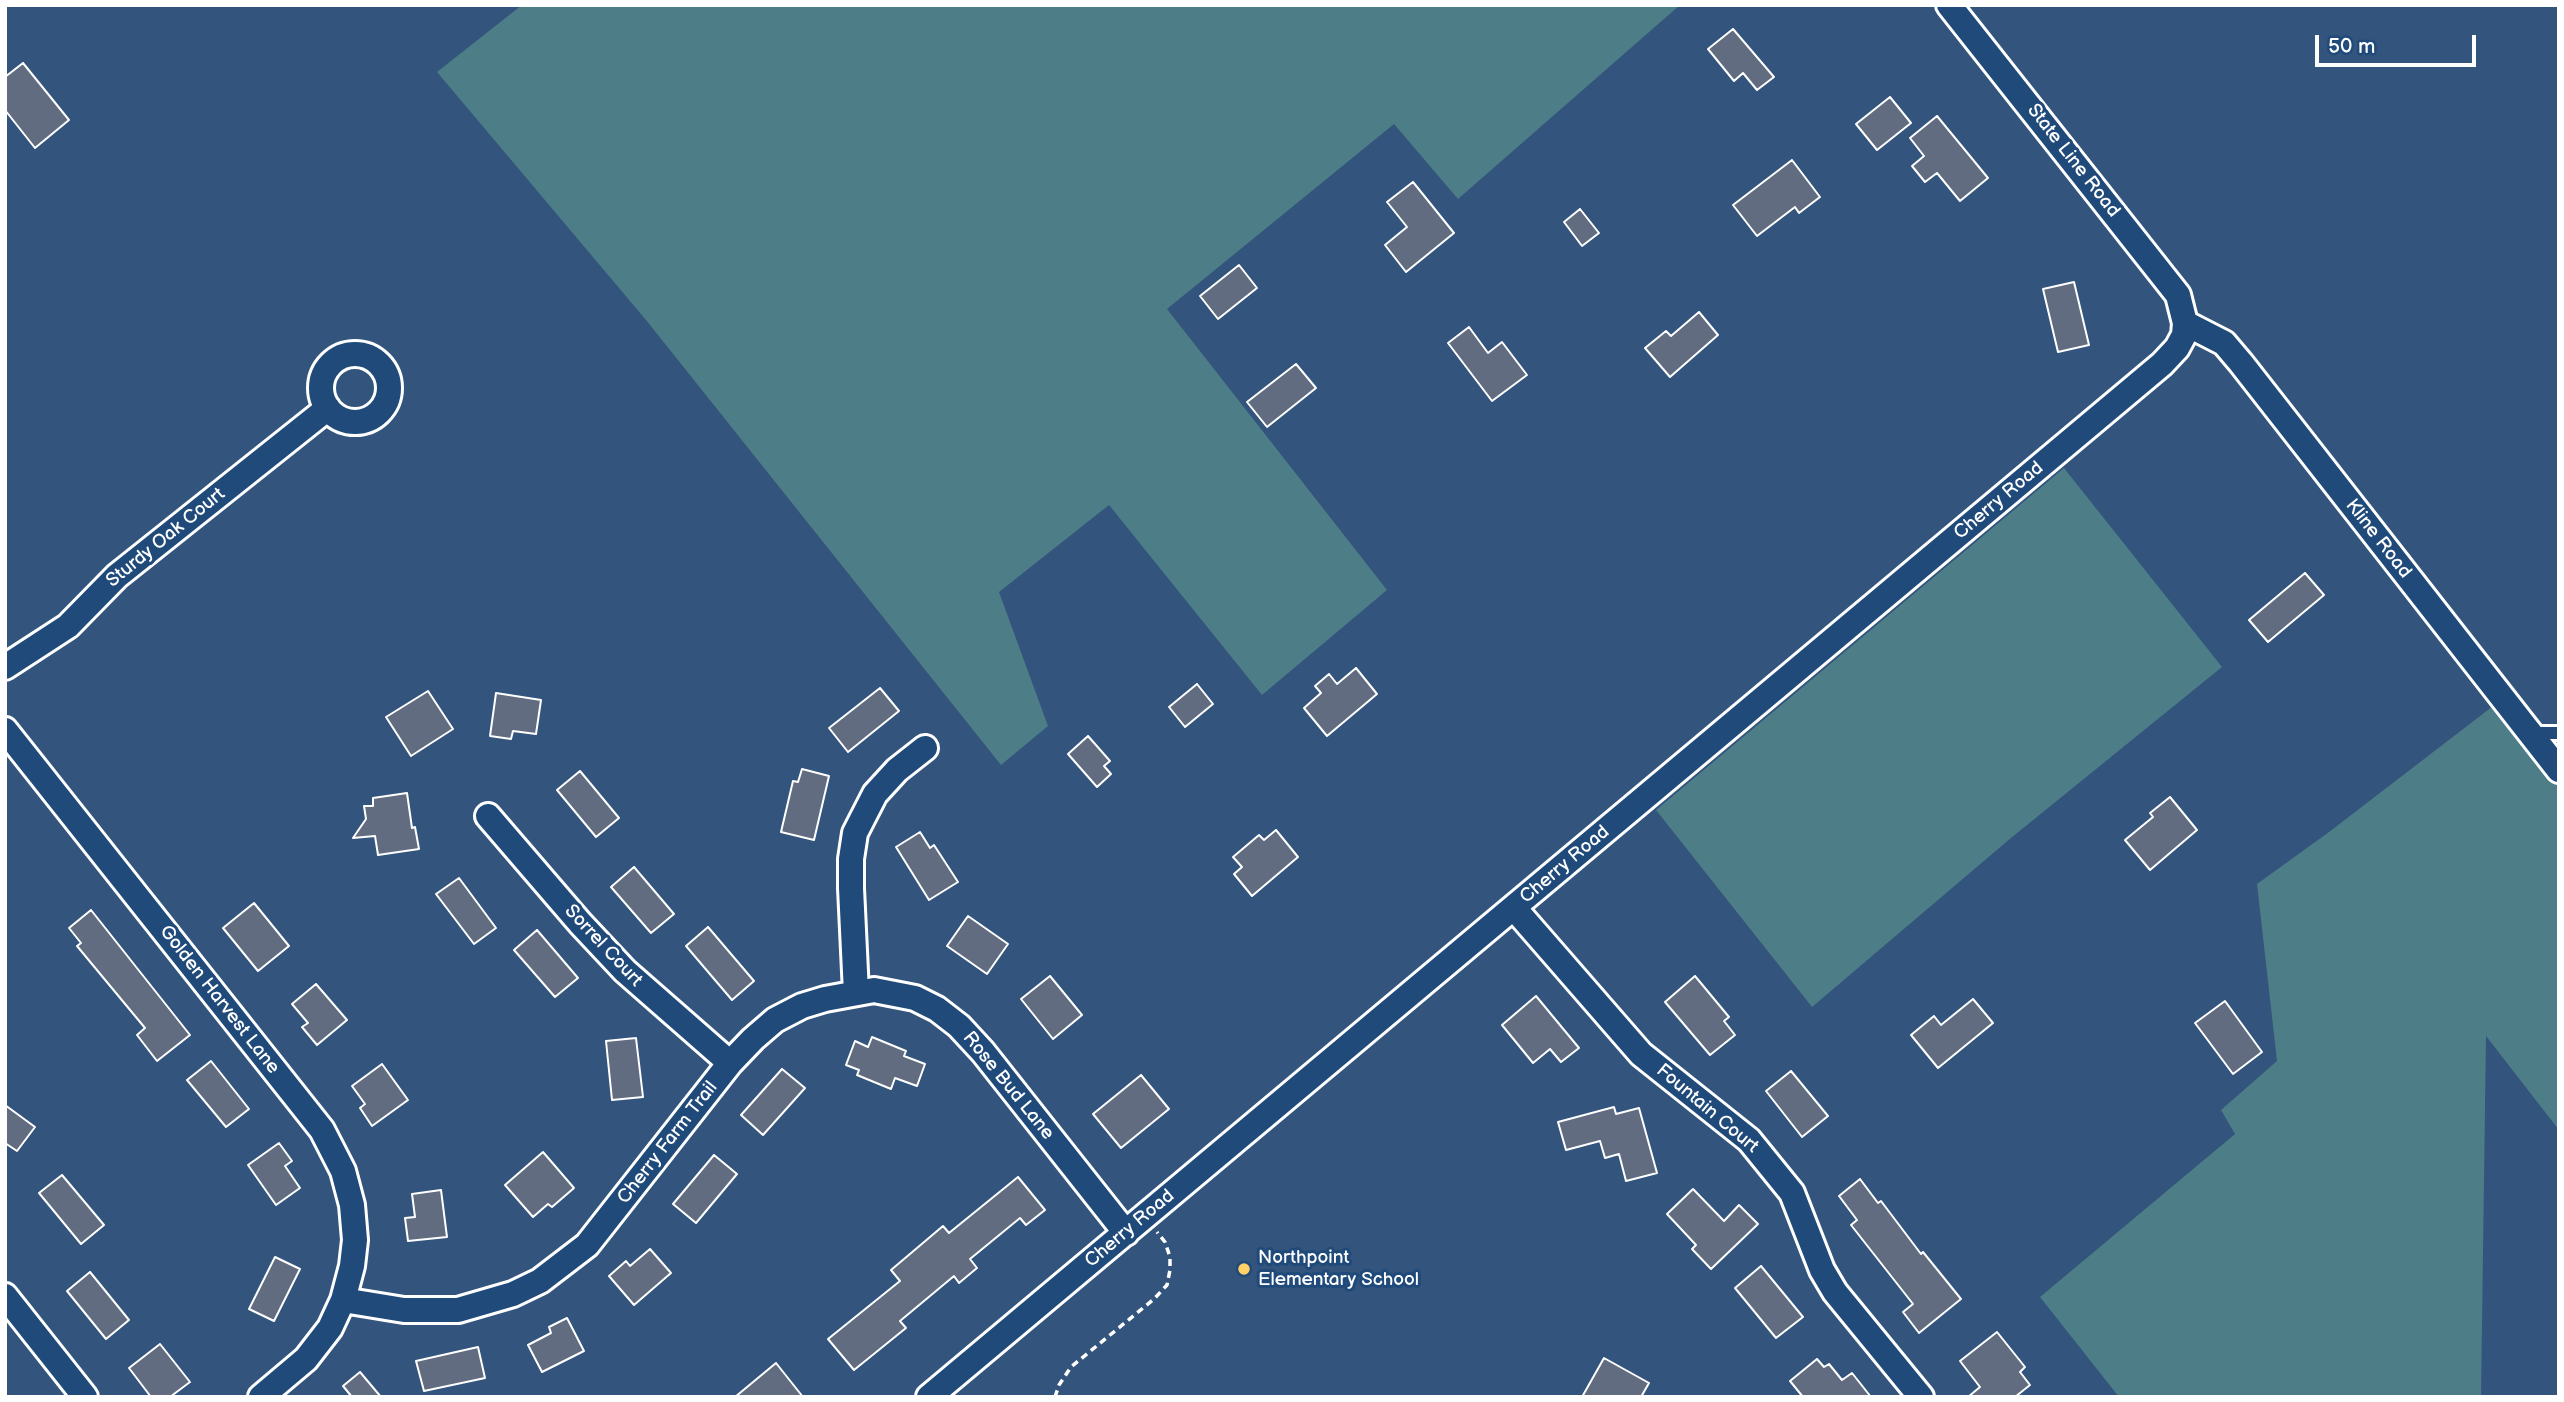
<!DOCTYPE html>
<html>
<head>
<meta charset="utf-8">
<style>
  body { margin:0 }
  #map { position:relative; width:2564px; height:1402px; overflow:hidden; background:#33547c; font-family:"Balsamiq Sans",sans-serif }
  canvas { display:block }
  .frame { position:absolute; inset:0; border:7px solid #fff; pointer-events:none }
  .scale { position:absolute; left:2315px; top:35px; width:161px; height:32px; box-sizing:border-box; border:4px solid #fff; border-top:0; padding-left:9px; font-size:21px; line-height:24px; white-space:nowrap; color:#fff; -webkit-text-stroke:5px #1f4a7a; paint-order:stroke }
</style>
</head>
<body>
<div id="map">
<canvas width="2564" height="1402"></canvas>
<div class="frame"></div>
<div class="scale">50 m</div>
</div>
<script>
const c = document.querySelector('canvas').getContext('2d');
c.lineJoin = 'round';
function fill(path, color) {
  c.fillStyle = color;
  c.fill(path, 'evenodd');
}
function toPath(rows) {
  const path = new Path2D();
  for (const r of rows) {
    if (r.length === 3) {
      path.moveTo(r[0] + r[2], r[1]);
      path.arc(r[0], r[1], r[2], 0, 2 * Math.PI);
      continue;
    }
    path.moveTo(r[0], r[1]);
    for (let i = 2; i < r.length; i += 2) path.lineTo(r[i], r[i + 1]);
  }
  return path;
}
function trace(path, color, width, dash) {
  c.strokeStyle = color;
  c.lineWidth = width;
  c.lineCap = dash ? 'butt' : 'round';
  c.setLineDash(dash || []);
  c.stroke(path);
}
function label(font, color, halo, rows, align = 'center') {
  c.font = font + ' "Balsamiq Sans",sans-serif';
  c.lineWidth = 6;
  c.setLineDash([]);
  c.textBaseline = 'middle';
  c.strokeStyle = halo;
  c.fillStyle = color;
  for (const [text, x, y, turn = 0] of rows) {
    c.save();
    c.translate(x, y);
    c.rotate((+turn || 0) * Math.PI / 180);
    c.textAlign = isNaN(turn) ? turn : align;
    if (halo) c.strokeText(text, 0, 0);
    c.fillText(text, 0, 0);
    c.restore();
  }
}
fill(toPath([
  [522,5,1680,5,1458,199,1394,124,1167,309,1387,590,1262,695,1109,505,999,592,1048,726,1001,765,646,320,437,72],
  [2064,468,2222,667,2011,838,1812,1007,1656,810],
  [2497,703,2559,781,2559,1130,2486,1036,2481,1397,2119,1397,2040,1297,2235,1134,2221,1110,2277,1061,2257,884,2329,832]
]), '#4d7d87');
const building = toPath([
  [1733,29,1774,77,1757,90,1743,73,1734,81,1708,49,1733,29],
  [23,63,69,120,35,148,5,110,5,77,23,63],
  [1890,97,1911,123,1877,150,1856,124,1890,97],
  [1937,116,1988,178,1960,201,1937,173,1925,182,1912,166,1924,156,1910,138,1937,116],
  [1792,160,1820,197,1799,213,1795,207,1757,236,1733,205,1792,160],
  [1413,182,1454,233,1406,272,1385,245,1407,227,1387,202,1413,182],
  [1580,209,1599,233,1582,246,1564,222,1580,209],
  [1239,265,1257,288,1218,319,1200,296,1239,265],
  [2074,282,2089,345,2058,352,2043,289,2074,282],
  [1699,312,1718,335,1670,377,1645,348,1666,331,1671,336,1699,312],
  [1469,327,1488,353,1502,342,1527,375,1492,401,1448,343,1469,327],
  [1296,364,1316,388,1267,427,1247,402,1296,364],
  [2305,573,2324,595,2268,642,2249,620,2305,573],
  [1356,668,1377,694,1327,736,1304,708,1321,693,1315,686,1329,674,1337,684,1356,668],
  [1197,684,1213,704,1185,727,1169,707,1197,684],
  [880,688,899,711,848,752,829,728,880,688],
  [428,691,453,729,411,756,386,717,428,691],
  [496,693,541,700,536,734,513,731,511,739,490,736,496,693],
  [1088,736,1110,761,1104,766,1111,774,1097,787,1068,754,1088,736],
  [802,769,829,776,814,840,781,832,793,781,798,782,802,769],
  [580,771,619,818,596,837,557,790,580,771],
  [407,793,412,828,415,827,419,849,378,855,375,836,353,838,366,819,364,806,373,806,373,798,407,793],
  [2170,797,2197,830,2150,870,2125,840,2153,817,2150,813,2170,797],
  [1276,830,1298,857,1252,896,1234,874,1242,867,1233,857,1259,835,1264,840,1276,830],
  [920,832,930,848,934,845,958,882,929,900,896,847,920,832],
  [634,867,674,914,651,933,611,887,634,867],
  [459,878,496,928,474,944,436,894,459,878],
  [254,903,289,946,258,971,223,928,254,903],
  [91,910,190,1035,157,1061,137,1035,145,1028,77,946,81,943,69,928,91,910],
  [968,916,1008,944,987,974,947,946,968,916],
  [708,927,754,981,732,1000,686,946,708,927],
  [537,930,578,978,555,997,514,950,537,930],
  [1050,976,1082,1015,1053,1039,1021,999,1050,976],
  [1695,976,1729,1017,1724,1021,1735,1035,1710,1055,1665,1002,1695,976],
  [316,984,347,1020,317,1045,302,1027,308,1023,292,1004,316,984],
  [1536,996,1579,1048,1561,1062,1550,1049,1533,1063,1502,1025,1536,996],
  [1973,999,1993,1023,1938,1068,1911,1035,1934,1016,1941,1025,1973,999],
  [2225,1001,2262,1052,2233,1074,2195,1023,2225,1001],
  [872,1037,906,1051,904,1056,925,1064,917,1086,895,1078,891,1089,857,1075,859,1070,846,1065,855,1041,868,1047,872,1037],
  [636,1038,643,1097,612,1100,606,1041,636,1038],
  [211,1061,249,1109,226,1127,187,1080,211,1061],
  [382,1064,408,1100,372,1126,360,1108,365,1104,352,1086,382,1064],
  [782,1069,805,1088,763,1135,741,1115,782,1069],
  [1791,1071,1828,1116,1802,1137,1766,1091,1791,1071],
  [1141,1075,1169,1109,1121,1148,1093,1114,1141,1075],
  [5,1105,35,1127,17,1151,5,1143,5,1105],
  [1614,1107,1616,1114,1639,1108,1657,1173,1626,1181,1619,1154,1605,1158,1600,1141,1566,1150,1558,1122,1614,1107],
  [279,1143,292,1161,285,1166,300,1188,276,1205,248,1165,279,1143],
  [543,1152,574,1188,552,1207,548,1204,533,1217,505,1185,543,1152],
  [714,1155,737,1174,696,1223,673,1204,714,1155],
  [62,1175,104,1225,81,1244,39,1193,62,1175],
  [1018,1177,1045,1210,1026,1225,1020,1218,970,1259,977,1268,959,1283,954,1276,900,1321,906,1328,854,1370,828,1339,900,1281,891,1270,943,1226,949,1233,1018,1177],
  [1860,1179,1878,1203,1881,1201,1921,1254,1923,1252,1961,1299,1919,1333,1903,1312,1913,1304,1851,1225,1857,1220,1839,1196,1860,1179],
  [1693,1189,1724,1221,1739,1205,1758,1224,1711,1269,1692,1249,1696,1245,1667,1214,1693,1189],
  [441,1190,447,1237,408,1241,405,1218,415,1217,412,1194,441,1190],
  [650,1249,671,1273,634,1305,609,1276,626,1261,630,1266,650,1249],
  [275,1257,300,1269,274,1321,249,1309,275,1257],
  [1761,1266,1803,1317,1776,1338,1735,1288,1761,1266],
  [90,1272,129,1320,106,1339,67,1291,90,1272],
  [567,1318,584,1351,542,1372,528,1345,551,1333,549,1327,567,1318],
  [1997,1332,2025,1367,2020,1372,2030,1385,2015,1397,1968,1397,1980,1387,1960,1361,1997,1332],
  [160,1344,190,1382,170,1397,151,1397,129,1368,160,1344],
  [478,1347,485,1378,424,1391,416,1361,478,1347],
  [1604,1358,1649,1383,1641,1397,1582,1397,1604,1358],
  [1817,1359,1824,1367,1829,1364,1842,1380,1852,1373,1871,1397,1803,1397,1790,1381,1817,1359],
  [776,1363,803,1397,735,1397,776,1363],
  [360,1372,381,1397,352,1397,343,1386,360,1372]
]);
fill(building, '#616c80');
trace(building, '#fff', 2);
const lane = toPath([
  [2530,733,2559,733]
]);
const street = toPath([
  [2185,323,2224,343,2241,363,2559,770],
  [355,388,34],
  [5,667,68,626,117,576,328,408],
  [5,730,322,1130,343,1171,352,1205,355,1240,352,1266,343,1300,330,1328,306,1359,261,1397],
  [488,816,580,923,625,971,730,1063],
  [1514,908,1641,1054,1749,1140,1792,1193,1822,1270,1835,1292,1921,1397],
  [856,993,851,888,851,859,855,833,875,794,897,770,925,748],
  [5,1296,85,1397],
  [343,1300,404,1310,458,1310,513,1294,540,1281,587,1245,730,1063,753,1039,775,1020,802,1006,825,999,874,990,915,998,937,1009,959,1026,983,1052,1126,1233],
  [929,1397,2069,442,2162,364,2177,348,2184,335,2185,323,2178,295,1949,5]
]);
trace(lane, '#fff', 18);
trace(street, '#fff', 30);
trace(toPath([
  [1055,1397,1059,1385,1071,1367,1154,1299,1167,1285,1170,1270,1170,1257,1165,1242,1157,1232]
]), '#fff', 3.5, [7, 5]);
trace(lane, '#1f4a7a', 12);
trace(street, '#1f4a7a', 24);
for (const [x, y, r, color] of [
  [1244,1269,7,"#ffd166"]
]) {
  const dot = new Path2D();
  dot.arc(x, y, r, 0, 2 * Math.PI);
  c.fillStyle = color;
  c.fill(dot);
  trace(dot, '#1f4a7a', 2.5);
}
label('19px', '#fff', '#1f4a7a', [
  ["State Line Road",2073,161,52],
  ["Cherry Road",1999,501,-40],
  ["Sturdy Oak Court",166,538,-39],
  ["Kline Road",2378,539,52],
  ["Cherry Road",1565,865,-40],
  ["Sorrel Court",603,946,47],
  ["Golden Harvest Lane",219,1000,52],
  ["Rose Bud Lane",1008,1086,51],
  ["Fountain Court",1707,1109,40],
  ["Cherry Farm Trail",668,1143,-52],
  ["Cherry Road",1130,1229,-40]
]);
label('19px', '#fff', '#1f4a7a', [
  ["Northpoint",1258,1258],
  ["Elementary School",1258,1280]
], 'left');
</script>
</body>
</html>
